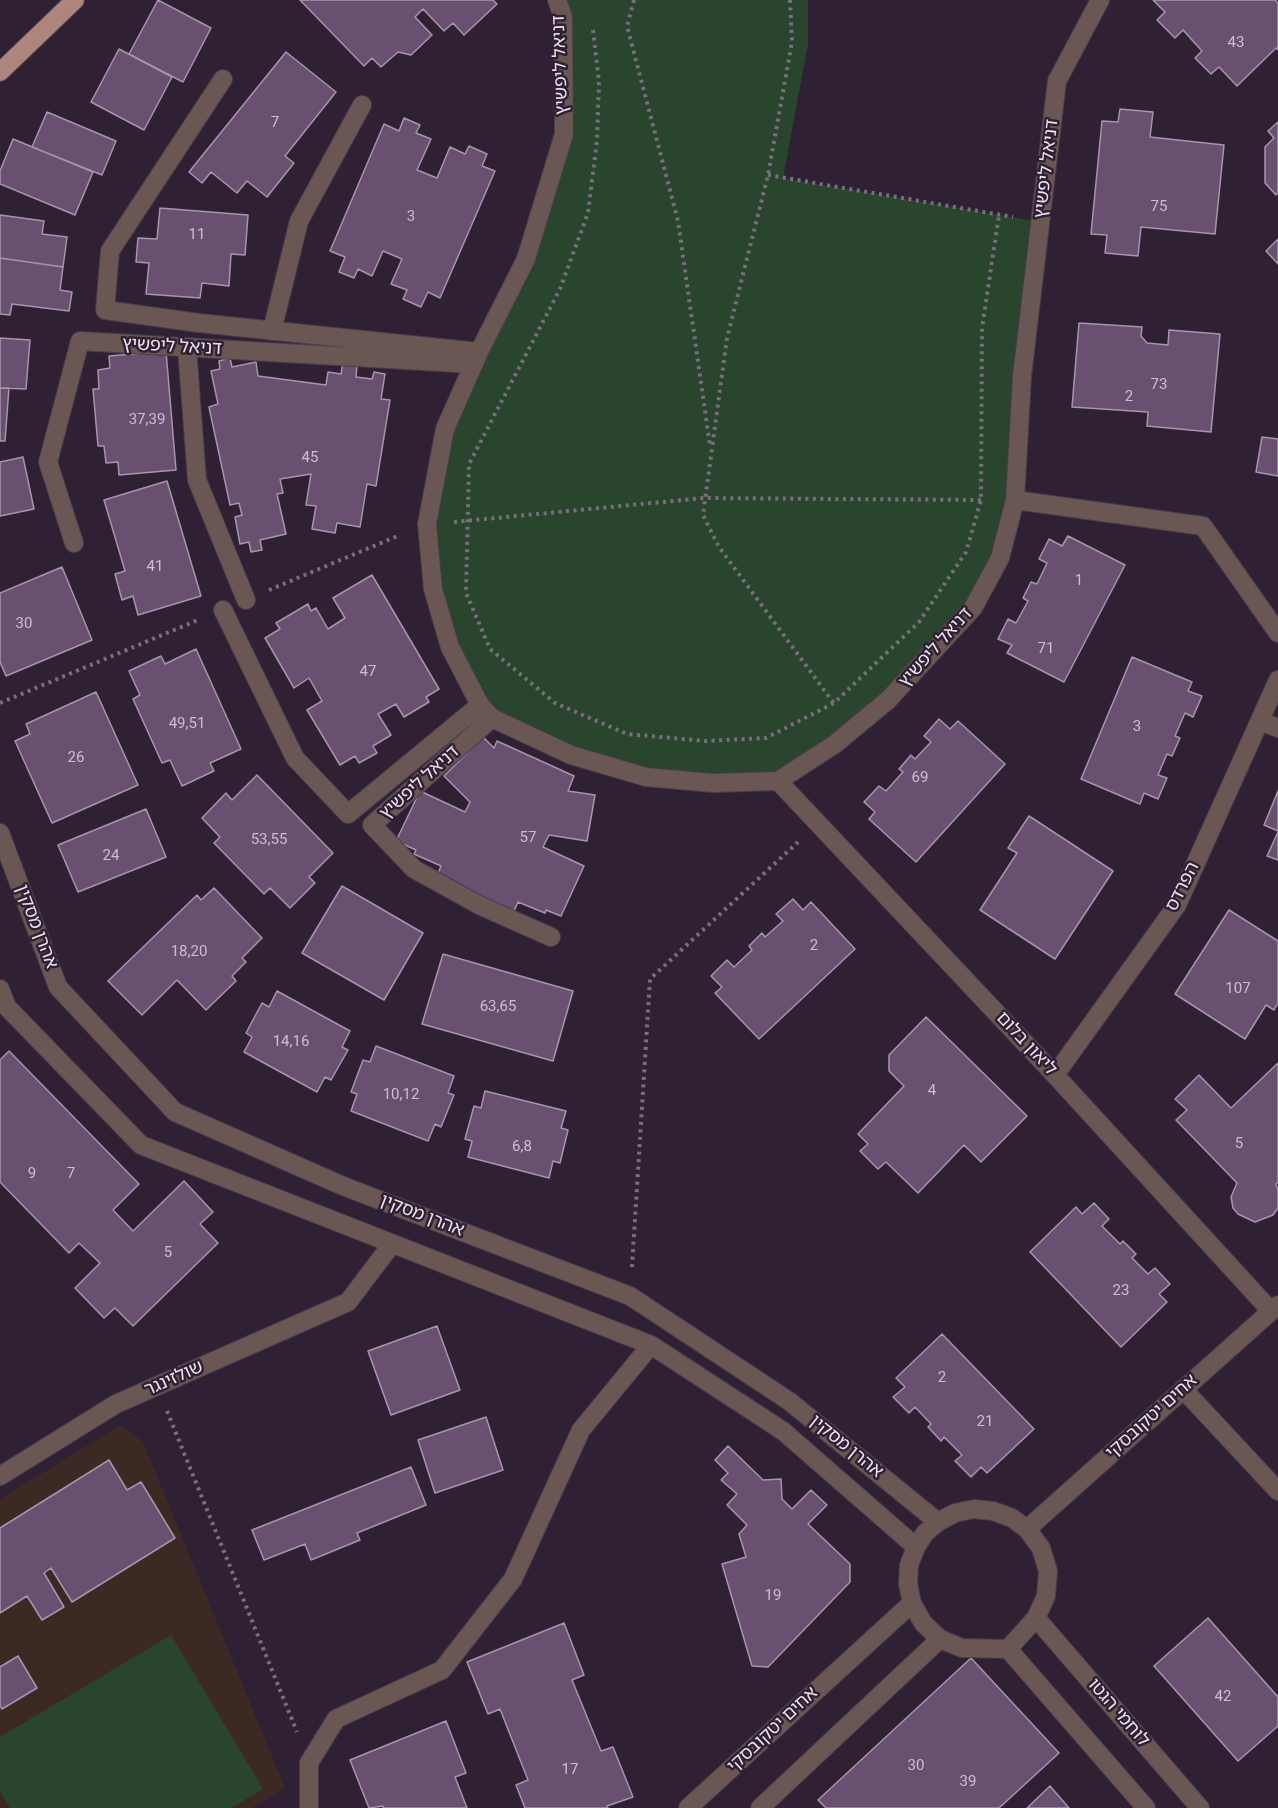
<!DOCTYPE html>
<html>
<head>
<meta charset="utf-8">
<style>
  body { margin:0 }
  canvas { display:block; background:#2f2133 }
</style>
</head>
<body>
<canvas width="1278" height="1808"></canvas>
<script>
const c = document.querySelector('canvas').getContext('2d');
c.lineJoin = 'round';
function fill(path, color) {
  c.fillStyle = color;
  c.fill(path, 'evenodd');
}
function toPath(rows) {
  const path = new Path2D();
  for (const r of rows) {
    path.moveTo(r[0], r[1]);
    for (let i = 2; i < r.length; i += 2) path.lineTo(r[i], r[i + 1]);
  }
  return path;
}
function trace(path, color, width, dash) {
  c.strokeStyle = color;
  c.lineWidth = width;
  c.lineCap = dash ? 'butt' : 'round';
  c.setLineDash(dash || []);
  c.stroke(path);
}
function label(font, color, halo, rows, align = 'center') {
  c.font = font + ' Roboto,"Noto Sans Hebrew",sans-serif';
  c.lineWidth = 5;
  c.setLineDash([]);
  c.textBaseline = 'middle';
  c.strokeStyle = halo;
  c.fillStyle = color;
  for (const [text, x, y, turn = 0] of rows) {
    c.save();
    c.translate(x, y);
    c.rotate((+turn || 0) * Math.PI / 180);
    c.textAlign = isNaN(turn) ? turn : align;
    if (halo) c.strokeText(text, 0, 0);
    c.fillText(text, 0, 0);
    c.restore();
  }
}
fill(toPath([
  [121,1425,143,1442,285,1788,252,1808,0,1808,0,1499]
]), '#3c2923');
fill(toPath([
  [557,0,808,0,808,44,783,178,1040,222,1000,558,931,655,778,781,646,777,492,718,450,647,427,524,445,429,526,259,564,134],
  [171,1635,263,1789,231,1808,10,1808,0,1791,0,1737]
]), '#2a452d');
const building = toPath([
  [158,0,211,28,183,82,129,54,158,0],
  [300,0,493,0,497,4,464,35,453,23,444,31,423,9,415,17,432,35,411,55,398,52,381,67,372,58,364,66,300,0],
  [1153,0,1275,0,1278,3,1278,50,1276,48,1237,86,1219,67,1211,74,1195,58,1202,51,1183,30,1175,38,1157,20,1165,12,1153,0],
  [119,49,172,77,144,130,91,102,119,49],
  [286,52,336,92,285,156,294,163,267,197,247,181,237,193,211,172,202,183,189,172,286,52],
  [1120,109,1153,112,1150,137,1224,145,1215,234,1141,227,1138,256,1105,253,1107,235,1091,234,1102,121,1118,122,1120,109],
  [47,112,116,141,102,175,32,147,47,112],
  [404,118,420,125,416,133,431,139,417,170,437,178,450,147,465,154,469,146,487,154,482,166,495,171,440,298,428,292,421,307,403,299,407,290,391,284,402,259,383,251,372,276,358,269,354,278,339,272,345,257,330,251,384,124,399,131,404,118],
  [1278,122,1278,192,1276,195,1265,183,1265,147,1274,138,1268,131,1278,122],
  [13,139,93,172,75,215,0,184,0,171,13,139],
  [160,208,248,215,245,255,231,254,229,286,202,283,200,298,146,294,149,263,136,262,138,238,157,239,160,208],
  [0,215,44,221,42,234,67,237,63,267,0,258,0,215],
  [1278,239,1278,264,1266,251,1278,239],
  [0,258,63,267,60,290,72,292,69,311,12,304,10,315,0,314,0,258],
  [1079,323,1142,327,1141,336,1147,343,1168,345,1169,330,1220,334,1211,432,1147,426,1148,412,1072,407,1079,323],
  [0,338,30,340,26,389,0,388,0,338],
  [166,351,176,470,119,475,118,462,106,463,104,446,98,446,93,389,99,389,98,370,110,368,109,356,166,351],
  [230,358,232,367,256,362,258,376,326,385,328,372,341,374,343,362,357,364,356,377,372,379,374,372,385,374,381,399,390,400,376,486,367,484,360,527,337,523,335,533,312,529,316,506,306,505,311,474,280,479,283,493,277,494,286,534,260,540,262,550,251,552,249,542,240,544,235,517,242,515,239,503,230,505,209,407,218,404,211,371,220,369,219,361,230,358],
  [0,388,9,388,5,441,0,441,0,388],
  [1262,437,1278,439,1278,476,1256,472,1262,437],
  [23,457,34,509,0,516,0,462,23,457],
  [167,481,201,596,138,615,133,596,122,600,115,574,125,571,104,500,167,481],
  [1068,536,1125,565,1064,682,1007,653,1012,645,998,639,1008,619,1016,623,1028,601,1023,598,1031,582,1037,584,1047,563,1039,559,1049,539,1062,546,1068,536],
  [62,567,92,640,6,676,0,662,0,593,62,567],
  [372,575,439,689,426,697,429,702,404,717,396,704,378,714,391,735,373,746,377,753,359,763,355,756,340,765,307,710,322,701,309,678,294,688,265,638,280,629,276,623,308,604,311,611,316,608,328,629,345,618,333,598,372,575],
  [196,649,241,749,210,763,214,771,182,786,170,760,162,763,133,699,140,695,129,671,161,656,165,664,196,649],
  [1132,657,1192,682,1188,691,1202,696,1193,717,1185,713,1175,736,1180,738,1172,756,1167,754,1158,775,1167,778,1158,799,1144,793,1140,804,1081,779,1132,657],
  [96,692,138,785,52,823,15,741,30,734,26,724,96,692],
  [939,719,950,729,958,721,1005,764,916,862,869,819,875,812,864,802,879,786,886,791,903,772,899,769,911,755,915,759,931,742,924,736,939,719],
  [483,737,494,748,497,741,574,776,568,791,595,795,587,841,549,835,543,847,584,866,561,916,546,910,545,913,518,902,514,911,437,876,441,866,414,854,416,850,396,841,420,791,465,812,470,802,444,776,483,737],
  [257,775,333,853,309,877,315,883,290,908,270,888,264,894,214,843,220,837,202,818,226,793,232,800,257,775],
  [1278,791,1278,831,1264,825,1278,791],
  [146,809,166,857,78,892,58,845,146,809],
  [1029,816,1113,871,1055,959,980,910,1017,853,1008,848,1029,816],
  [1278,832,1278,860,1267,856,1278,832],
  [342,886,423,933,384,1000,302,953,342,886],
  [214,888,262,938,242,958,246,962,232,976,236,981,206,1010,177,980,142,1015,108,981,197,895,201,900,214,888],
  [793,899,803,910,811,902,855,949,759,1039,715,993,722,987,711,976,727,960,734,967,752,950,749,946,762,933,765,937,783,921,776,914,793,899],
  [1229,910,1278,941,1278,1003,1274,1010,1266,1005,1245,1039,1175,994,1229,910],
  [443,954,573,991,553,1061,422,1024,443,954],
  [277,991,350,1031,342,1047,348,1050,331,1080,325,1077,317,1092,244,1052,252,1037,246,1033,262,1003,269,1007,277,991],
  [926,1017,1027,1116,981,1162,964,1145,918,1193,886,1162,878,1169,860,1151,868,1144,858,1134,904,1086,889,1071,889,1055,926,1017],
  [376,1046,454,1076,448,1093,454,1095,441,1127,435,1124,428,1141,351,1111,357,1094,351,1092,363,1060,370,1062,376,1046],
  [9,1051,139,1184,113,1210,133,1231,184,1181,213,1212,200,1224,218,1243,133,1326,115,1308,104,1318,75,1288,100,1263,79,1243,69,1253,0,1182,0,1060,9,1051],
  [1278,1063,1278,1182,1276,1184,1278,1190,1278,1208,1273,1215,1255,1222,1238,1214,1233,1208,1231,1197,1237,1183,1176,1120,1187,1110,1175,1099,1199,1075,1231,1108,1278,1063],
  [485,1091,566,1111,561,1128,568,1130,560,1163,553,1161,549,1178,468,1157,472,1141,465,1139,474,1106,481,1108,485,1091],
  [1094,1203,1109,1219,1102,1226,1120,1244,1123,1241,1136,1254,1132,1258,1148,1274,1155,1268,1170,1284,1159,1294,1167,1302,1121,1347,1030,1252,1076,1207,1082,1214,1094,1203],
  [437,1326,460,1390,391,1415,368,1351,437,1326],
  [942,1334,1034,1429,987,1473,981,1467,971,1477,955,1461,962,1455,944,1437,941,1441,928,1427,931,1424,915,1407,909,1413,893,1397,905,1387,896,1378,942,1334],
  [486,1417,503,1470,435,1493,418,1440,486,1417],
  [728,1446,763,1480,781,1479,782,1499,792,1509,811,1490,827,1505,808,1524,850,1564,850,1582,768,1667,752,1666,722,1564,746,1557,739,1534,747,1525,727,1505,737,1494,721,1480,728,1473,715,1460,728,1446],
  [109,1460,127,1490,141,1482,175,1538,72,1602,51,1568,44,1573,64,1607,42,1620,27,1596,0,1613,0,1528,109,1460],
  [411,1467,426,1505,357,1533,360,1540,311,1560,305,1544,264,1560,252,1530,411,1467],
  [1208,1618,1278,1697,1278,1726,1238,1761,1154,1666,1208,1618],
  [564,1623,584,1675,572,1680,601,1751,613,1747,633,1797,607,1806,608,1808,525,1808,516,1785,528,1780,500,1709,488,1714,467,1662,564,1623],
  [18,1656,37,1688,2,1709,0,1706,0,1667,18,1656],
  [971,1658,1059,1753,999,1808,826,1808,818,1800,971,1658],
  [446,1721,466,1773,455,1777,467,1808,383,1808,383,1806,369,1808,350,1760,446,1721],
  [1050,1786,1069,1808,1027,1808,1050,1786]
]);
fill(building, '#695071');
trace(building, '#a695ac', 1.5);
const minor = toPath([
  [557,0,563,17,564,134,526,259,479,352,445,429,427,524,433,589,450,647,480,705,492,718,571,755,646,777,713,783,778,781,835,744,888,700,973,608,1000,558,1015,500,1022,376,1057,81,1100,0],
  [223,79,110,251,105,310,199,323,479,352],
  [272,331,299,221,362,105],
  [187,348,197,480,246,600],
  [1015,500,1203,526,1278,633],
  [74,543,48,462,80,341,474,364],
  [223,610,295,758,348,814,480,705],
  [492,718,372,825,414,869,479,905,551,937],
  [1260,721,1278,728],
  [778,781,1055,1075,1271,1311],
  [0,833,58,987,175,1112,343,1186,630,1296,789,1401,938,1522],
  [0,989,7,1007,141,1145,651,1345,783,1431,916,1547],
  [1055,1075,1177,905,1278,680],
  [1183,1389,1278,1491],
  [0,1476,116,1404,348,1302,392,1244],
  [974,1509,993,1511,1012,1518,1027,1529,1041,1548,1048,1571,1046,1596,1036,1618,1008,1649,962,1648,940,1639,923,1623,912,1603,908,1584,909,1565,916,1547,925,1533,938,1522,955,1513,974,1509],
  [1027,1529,1278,1305],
  [1036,1618,1200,1808],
  [1008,1649,1146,1808],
  [309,1808,309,1763,336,1719,442,1670,513,1579,581,1430,651,1345],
  [688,1808,912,1603],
  [760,1808,940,1639]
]);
const major = toPath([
  [0,72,75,0]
]);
trace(minor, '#493c4d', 20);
trace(major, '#493c4d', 20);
trace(toPath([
  [634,0,627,26,678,221,710,446],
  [790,0,792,42,768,175,727,338,703,515,719,547,835,705],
  [593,30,599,82,597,140,588,213,560,289,469,464,466,593,490,649,555,703,627,734,705,741,766,738,834,703,919,622,966,552,981,500,982,328,999,215],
  [768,175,1013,217],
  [454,522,704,498,982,500],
  [269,590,400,535],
  [0,703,198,620],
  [632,1267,650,979,798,842],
  [167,1411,297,1732]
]), '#7a6e7e', 4, [3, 4.5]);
trace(minor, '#6a5652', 18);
trace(major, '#ad857c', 18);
label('15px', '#cbbed0', null, [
  ["43",1236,43],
  ["7",275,123],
  ["75",1159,207],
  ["3",411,217],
  ["11",197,235],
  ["73",1159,385],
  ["2",1129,397],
  ["37,39",147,420],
  ["45",310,458],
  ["41",155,567],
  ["1",1079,581],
  ["30",24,624],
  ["71",1046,649],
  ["47",368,672],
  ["49,51",187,724],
  ["3",1137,727],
  ["26",76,758],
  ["69",920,778],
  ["57",528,838],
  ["53,55",269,840],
  ["24",111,856],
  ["2",814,946],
  ["18,20",189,952],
  ["107",1238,989],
  ["63,65",498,1007],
  ["14,16",291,1042],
  ["4",932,1091],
  ["10,12",401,1095],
  ["5",1239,1144],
  ["6,8",522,1147],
  ["9",32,1174],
  ["7",71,1174],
  ["5",168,1253],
  ["23",1121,1291],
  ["2",942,1378],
  ["21",985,1422],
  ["19",773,1596],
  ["42",1223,1697],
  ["30",916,1766],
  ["17",570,1770],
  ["39",968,1782]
]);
label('18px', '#ece3ef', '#2f2133', [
  ["דניאל ליפשיץ",561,65,-92],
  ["דניאל ליפשיץ",1047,169,-83],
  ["דניאל ליפשיץ",172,347,3],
  ["דניאל ליפשיץ",936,648,-48],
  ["דניאל ליפשיץ",420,783,-42],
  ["הפרדס",1183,887,-63],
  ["אהרן מסקין",36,927,69],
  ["ליאון בלום",1026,1044,47],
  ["אהרן מסקין",422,1216,21],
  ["שולזינגר",174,1379,-24],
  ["אחים יטקובסקי",1152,1417,-42],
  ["אהרן מסקין",846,1447,39],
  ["לוחמי הגטו",1118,1713,49],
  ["אחים יטקובסקי",773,1730,-43]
]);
</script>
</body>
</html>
